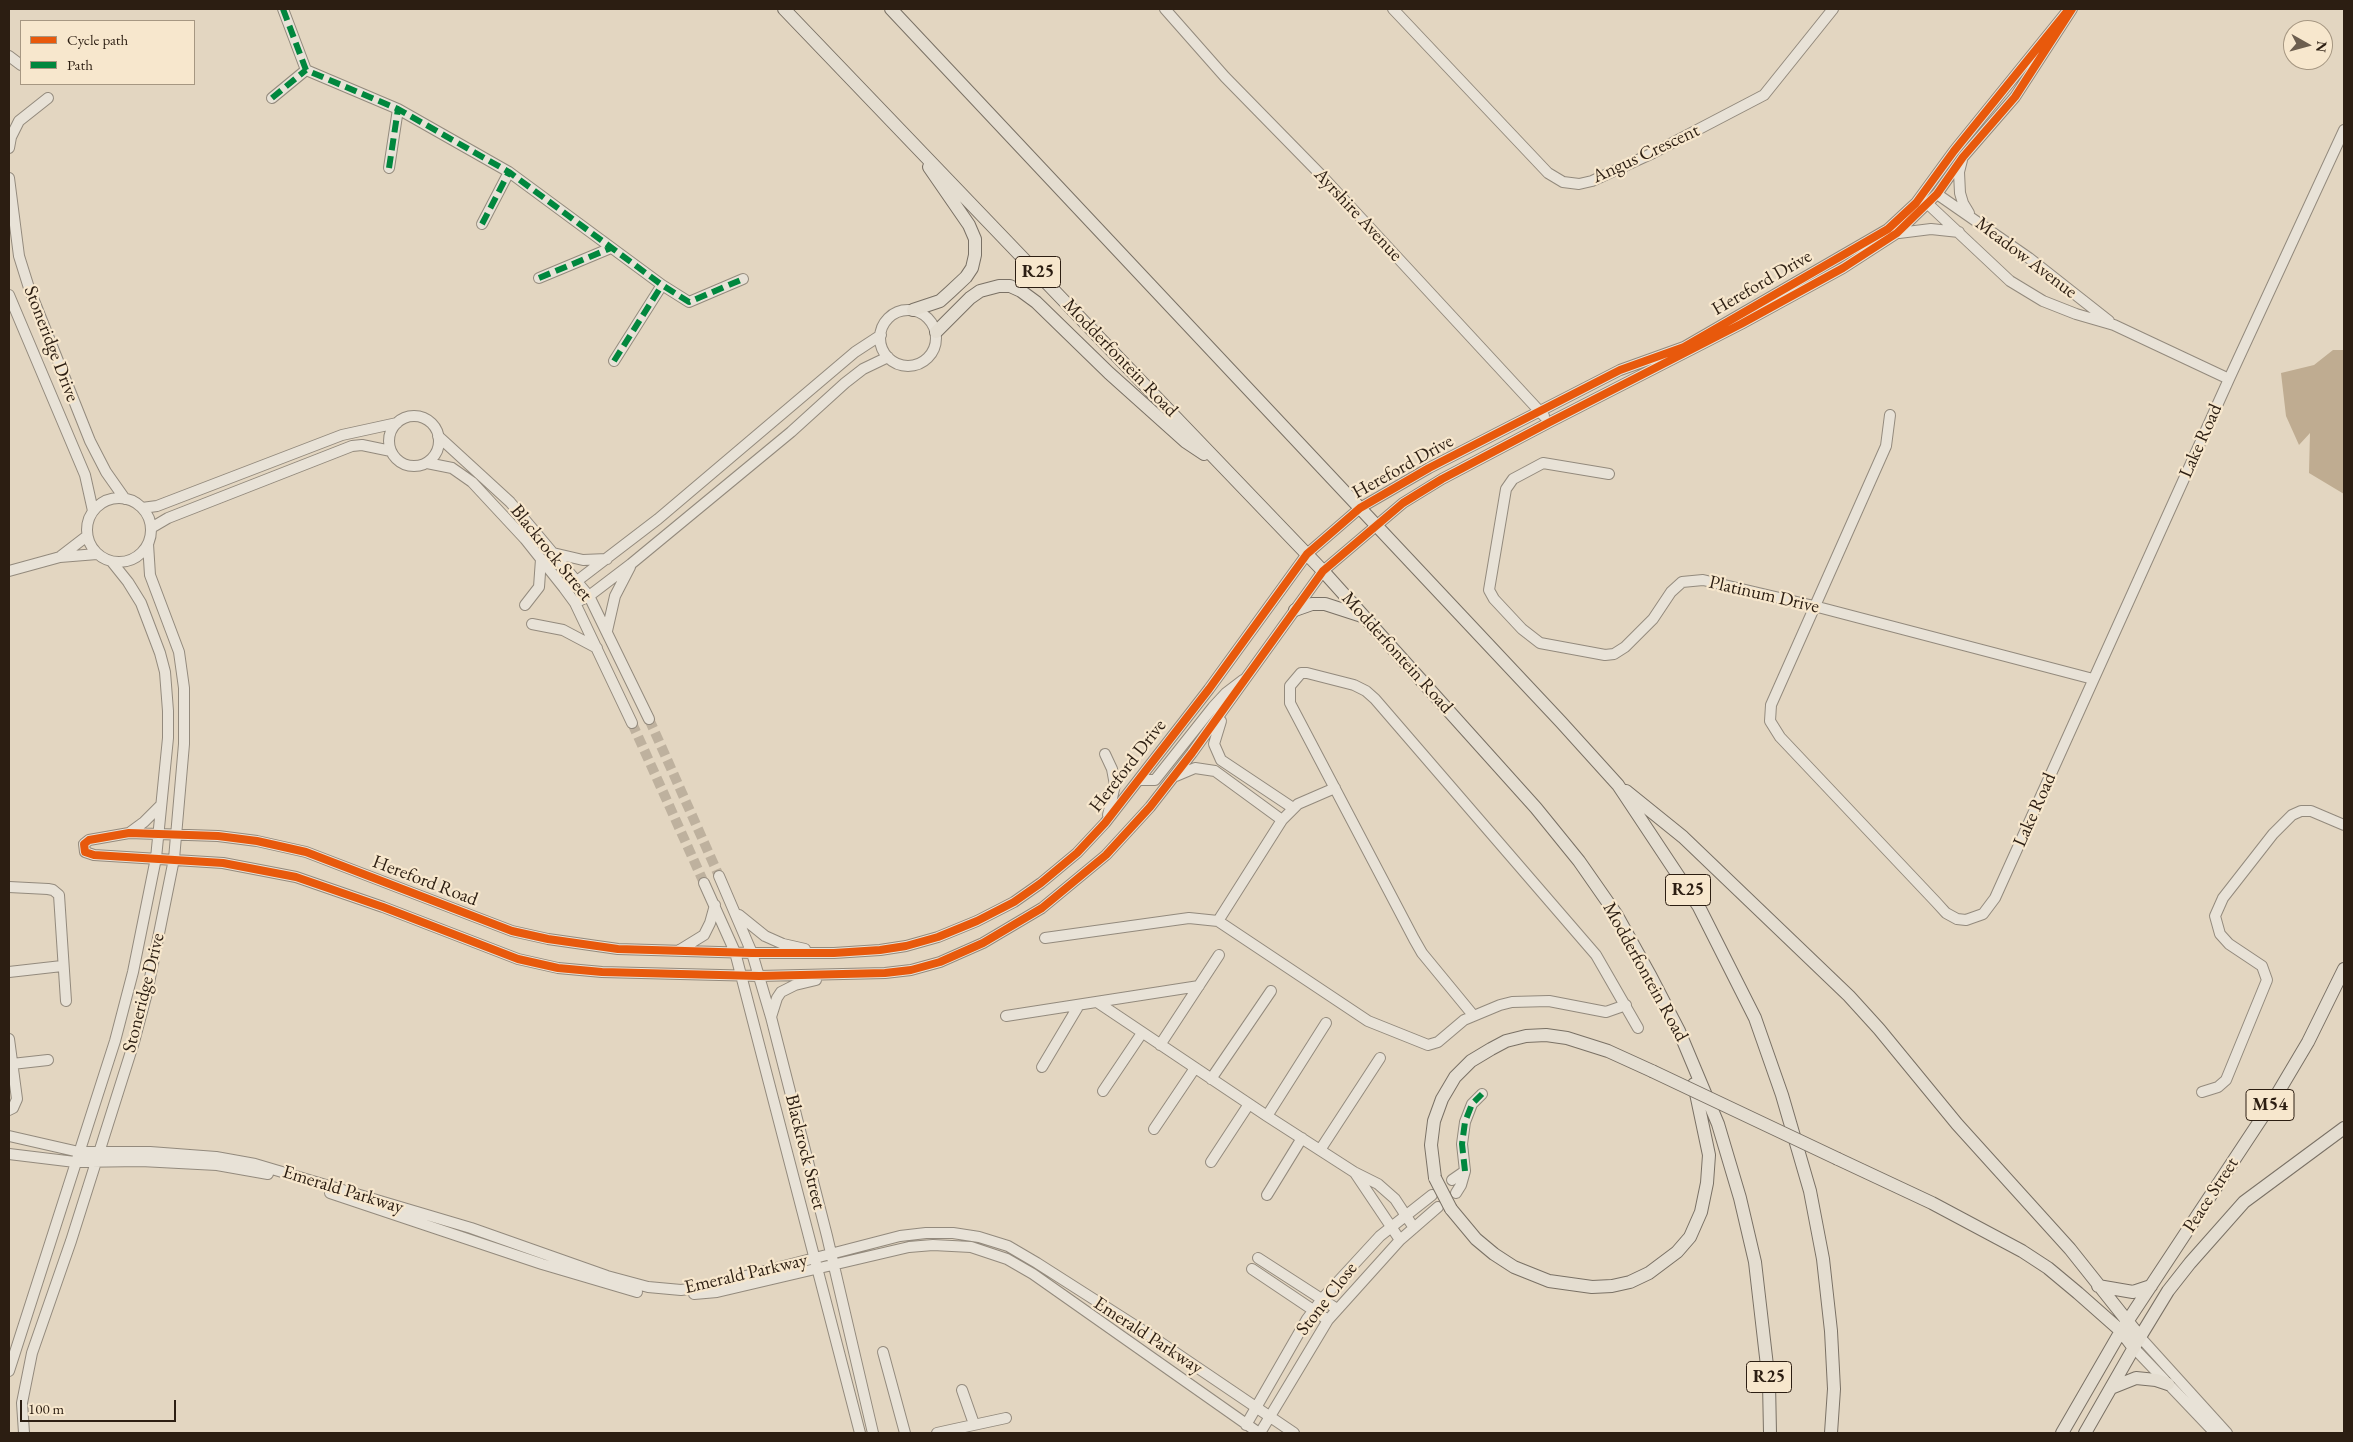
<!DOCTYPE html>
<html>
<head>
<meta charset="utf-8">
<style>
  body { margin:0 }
  #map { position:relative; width:2353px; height:1442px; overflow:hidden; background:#e3d6c1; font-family:"EB Garamond",serif }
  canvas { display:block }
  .frame { position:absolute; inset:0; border:10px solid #2c1e12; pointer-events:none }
  .legend { position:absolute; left:20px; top:20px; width:175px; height:65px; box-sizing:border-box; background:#f7e7cd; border:1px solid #a69782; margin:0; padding:6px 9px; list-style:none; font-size:15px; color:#2c1e12 }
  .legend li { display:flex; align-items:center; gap:10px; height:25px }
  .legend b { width:25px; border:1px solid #a69782 }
  .north { position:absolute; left:2283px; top:20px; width:50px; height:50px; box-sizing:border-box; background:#f7e7cd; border:1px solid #a69782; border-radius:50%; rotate:97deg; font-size:14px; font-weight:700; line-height:20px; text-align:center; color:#2c1e12 }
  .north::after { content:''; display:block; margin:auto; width:18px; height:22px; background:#6c5e4f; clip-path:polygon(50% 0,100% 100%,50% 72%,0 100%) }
  .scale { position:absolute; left:20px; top:1400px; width:156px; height:22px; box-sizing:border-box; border:2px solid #2c1e12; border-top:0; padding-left:6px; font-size:15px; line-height:18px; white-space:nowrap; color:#2c1e12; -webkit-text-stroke:4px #f7e7cd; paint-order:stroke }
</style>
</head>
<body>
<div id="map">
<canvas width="2353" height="1442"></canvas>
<div class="frame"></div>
<ul class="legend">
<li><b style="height:6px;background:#e8590c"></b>Cycle path</li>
<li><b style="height:6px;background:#00873e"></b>Path</li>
</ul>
<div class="north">N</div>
<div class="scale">100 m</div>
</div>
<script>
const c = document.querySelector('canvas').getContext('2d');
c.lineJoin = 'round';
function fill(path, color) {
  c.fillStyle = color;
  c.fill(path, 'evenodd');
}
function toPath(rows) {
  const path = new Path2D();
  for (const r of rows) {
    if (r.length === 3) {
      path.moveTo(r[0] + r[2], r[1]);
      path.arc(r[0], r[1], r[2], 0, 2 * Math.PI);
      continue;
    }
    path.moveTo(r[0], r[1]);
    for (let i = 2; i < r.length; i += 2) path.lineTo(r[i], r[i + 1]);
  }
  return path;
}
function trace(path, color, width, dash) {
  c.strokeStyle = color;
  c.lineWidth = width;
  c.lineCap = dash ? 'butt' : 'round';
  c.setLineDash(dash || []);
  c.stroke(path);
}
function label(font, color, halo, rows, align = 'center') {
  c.font = font + ' "EB Garamond",serif';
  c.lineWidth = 4.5;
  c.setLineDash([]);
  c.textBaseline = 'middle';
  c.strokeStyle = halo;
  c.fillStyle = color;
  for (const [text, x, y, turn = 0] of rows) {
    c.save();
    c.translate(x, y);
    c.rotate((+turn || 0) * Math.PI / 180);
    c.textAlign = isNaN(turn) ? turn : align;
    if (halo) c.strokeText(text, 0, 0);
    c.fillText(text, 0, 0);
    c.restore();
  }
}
fill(toPath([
  [2333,350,2344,350,2344,494,2309,473,2310,433,2299,445,2286,416,2281,373,2314,365]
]), '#bfac91');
trace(toPath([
  [649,719,719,876],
  [632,723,704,883]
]), '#beb19e', 10, [10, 5]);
const minor = toPath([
  [283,9,306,70,398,109,509,172,662,285,689,302,743,279],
  [1165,9,1225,77,1322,176,1544,416],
  [1393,9,1548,173,1563,182,1579,184,1592,181,1653,153,1764,95,1833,9],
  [2069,9,1954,151,1916,203,1888,229,1684,347,1620,370,1429,468,1360,508,1307,554,1209,689,1105,823,1077,853,1041,883,1014,902,977,921,938,937,906,946,880,950,834,953,752,953,618,949,548,939,512,931,306,852,257,841,218,836,129,833,89,840,84,844,85,852,94,855,223,863,296,877,383,907,518,959,558,968,602,972,759,976,885,973,911,970,940,962,983,943,1042,908,1106,855,1150,807,1192,753,1323,571,1403,503,1442,479,1550,422,1741,324,1843,268,1897,233,1937,194,1963,157,2015,97,2072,9],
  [9,56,21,65],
  [272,98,306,70],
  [9,148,11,137,19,121,48,98],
  [1962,160,1959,172,1960,193,1963,203,1969,213],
  [389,168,398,109],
  [9,178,19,256,29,288,90,441,106,472,125,499],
  [1937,194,2029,258,2109,321],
  [1928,204,2010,281,2043,301,2076,314,2114,325,2229,379],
  [482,224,509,172],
  [1899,233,1931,229,1959,232],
  [539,278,611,248],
  [9,295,85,475,93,511],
  [908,338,28],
  [614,361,662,285],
  [1890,415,1886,446,1771,705,1770,721,1780,737,1936,902,1946,913,1957,919,1966,920,1983,914,1995,898,2229,379,2344,130],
  [414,441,25],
  [438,436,510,502,589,596,649,719],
  [427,463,452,468,472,482,525,539,564,588,575,603,632,723],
  [1609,474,1543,463,1513,479,1506,489,1489,590,1494,599,1522,629,1540,643,1605,655,1614,654,1625,647,1653,619,1671,592,1682,582,1703,580,1814,606,2093,679],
  [119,530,32],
  [142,508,157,506,342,435,397,423],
  [151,528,168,518,352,446,362,445,391,451],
  [553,553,583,560,607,559],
  [61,556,87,536],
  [9,571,60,557,97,554],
  [564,588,577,581,658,519,855,352,881,335],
  [575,603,589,596,631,564,791,432,845,383,863,369,888,357],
  [525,605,539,587,541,559],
  [532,624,563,630,597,648],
  [607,631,615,596,630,567],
  [1221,721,1214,744,1221,760,1293,808],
  [1105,754,1112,769,1115,785,1108,815],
  [1176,776,1195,768,1215,771,1282,820],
  [1140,780,1155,780,1213,707,1226,693,1243,680],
  [129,833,144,822,161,805],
  [719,876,752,953,771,1017,827,1236,873,1433],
  [704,883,735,952,860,1433],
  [9,887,48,889,53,890,59,895,66,1001],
  [739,915,765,936,783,944,805,949],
  [1218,921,1282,820,1298,804,1335,788],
  [1045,938,1189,918,1218,921,1368,1021,1428,1045,1438,1042,1464,1020,1500,1005,1512,1002,1549,1001,1606,1012,1626,1005],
  [678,951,704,935,710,923,715,905],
  [9,972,62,966],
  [1097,1002,1267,1116,1354,1172,1378,1184,1395,1199,1414,1228],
  [1473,1015,1422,953,1414,939,1290,703,1290,686,1301,673,1307,673,1354,685,1366,691,1375,699,1596,955,1638,1028],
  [1006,1016,1199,986],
  [771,1017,777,998,781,992,795,985,816,980],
  [9,1039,17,1099,13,1108,9,1110],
  [1160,1045,1219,955],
  [12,1064,48,1060],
  [1042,1067,1079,1005],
  [1211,1079,1271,991],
  [1103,1091,1142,1033],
  [2202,1092,2218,1087,2226,1080,2267,980,2262,966,2229,944,2220,934,2215,916,2223,898,2273,834,2292,815,2301,811,2311,811,2344,825],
  [1267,1116,1326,1023],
  [1154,1129,1195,1068],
  [9,1136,79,1152,150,1152,216,1157,255,1164,471,1228,607,1276,648,1287,681,1290,703,1287,900,1236,926,1233,953,1233,979,1237,1008,1246,1037,1263,1142,1330,1294,1433],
  [1320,1150,1380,1058],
  [9,1154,75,1162,141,1161,217,1165,268,1174],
  [1211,1162,1249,1104],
  [1355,1173,1400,1240],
  [1452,1180,1465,1171],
  [330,1193,542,1264,637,1292],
  [1456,1193,1461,1185,1465,1171,1462,1144,1465,1122,1472,1104,1482,1094],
  [1267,1195,1302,1138],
  [1258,1258,1337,1309],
  [1252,1269,1328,1320],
  [694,1294,717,1292,909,1247,933,1245,971,1247,1007,1259,1033,1274,1259,1433],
  [2140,1337,2227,1433],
  [2134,1348,2215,1433],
  [883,1352,905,1433],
  [9,1371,115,1041,133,972,156,858,168,738,168,711,165,672,160,653,141,603,128,582,112,562],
  [962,1390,974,1424],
  [1246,1425,1307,1319,1322,1299,1380,1236,1432,1195],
  [955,1429,1006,1418],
  [24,1433,22,1403,32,1353,71,1241,134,1042,147,993,174,859,184,744,184,688,179,652,150,575,148,544],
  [937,1433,955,1429,956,1433],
  [1260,1433,1328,1320,1400,1240,1438,1207]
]);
const major = toPath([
  [784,9,1323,571,1536,808,1579,861,1616,914,1651,977,1679,1031,1718,1124,1740,1198,1755,1262,1769,1383,1770,1433],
  [891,9,1561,722,1618,785,1699,907,1755,1018,1782,1095,1810,1191,1823,1259,1831,1331,1834,1389,1831,1433],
  [913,310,940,301,950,292,966,277,972,268,975,255,975,239,969,225,929,167],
  [936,332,970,298,980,291,999,286,1010,286,1021,291,1036,302,1109,373,1186,442,1204,454],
  [1295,610,1312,604,1325,604,1362,616],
  [1626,791,1683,837,1849,996,1879,1029,1957,1124,2070,1249,2140,1337],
  [1838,1159,1932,1203,2022,1251,2048,1268,2078,1293,2121,1331,2134,1348],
  [1435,1178,1431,1145,1434,1121,1442,1099,1455,1077,1471,1061,1491,1049,1506,1041,1526,1036,1546,1035,1567,1038,1608,1051,1652,1071],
  [1451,1209,1476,1239,1494,1254,1514,1267,1549,1281,1592,1287,1612,1286,1630,1282,1649,1273,1677,1252,1690,1237,1701,1212,1707,1183,1709,1155,1694,1084],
  [2098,1286,2133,1292,2151,1286],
  [2111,1388,2136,1378,2156,1380,2168,1384],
  [2062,1433,2121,1331,2273,1101,2308,1042,2344,969],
  [2085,1433,2140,1337,2168,1291,2190,1263,2244,1202,2344,1128]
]);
trace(minor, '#938a7d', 12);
trace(major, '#7a7165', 14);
trace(minor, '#e8e2d7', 10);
trace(major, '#e4ddd0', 12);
const majorBridge = toPath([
  [1652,1071,1838,1159],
  [1435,1178,1451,1209]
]);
trace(majorBridge, '#7a7165', 14, []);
trace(majorBridge, '#e4ddd0', 12);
trace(toPath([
  [283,9,306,70,398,109,509,172,662,285,689,302,743,279],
  [272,98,306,70],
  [389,168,398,109],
  [482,224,509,172],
  [539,278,611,248],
  [614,361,662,285],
  [1465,1171,1462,1144,1465,1122,1472,1104,1482,1094]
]), '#00873e', 6, [12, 6]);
trace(toPath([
  [2069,9,1954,151,1916,203,1888,229,1684,347,1620,370,1429,468,1360,508,1307,554,1209,689,1105,823,1077,853,1041,883,1014,902,977,921,938,937,906,946,880,950,834,953,752,953,618,949,548,939,512,931,306,852,257,841,218,836,129,833,89,840,84,844,85,852,94,855,223,863,296,877,383,907,518,959,558,968,602,972,759,976,885,973,911,970,940,962,983,943,1042,908,1106,855,1150,807,1192,753,1323,571,1403,503,1442,479,1550,422,1741,324,1843,268,1897,233,1937,194,1963,157,2015,97,2072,9]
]), '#e8590c', 8);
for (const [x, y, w] of [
  [1038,272,45],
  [1688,890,45],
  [2270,1105,48],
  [1769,1377,45]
]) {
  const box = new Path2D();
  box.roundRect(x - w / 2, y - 15.5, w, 31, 4);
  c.fillStyle = '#f7e7cd';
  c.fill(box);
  trace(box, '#2c1e12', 1);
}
label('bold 18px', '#2c1e12', null, [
  ["R25",1038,272],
  ["R25",1688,890],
  ["M54",2270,1105],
  ["R25",1769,1377]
]);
label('19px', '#2c1e12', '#f7e7cd', [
  ["Angus Crescent",1646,154,-25],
  ["Ayrshire Avenue",1358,215,47],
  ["Meadow Avenue",2026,258,37],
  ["Hereford Drive",1762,283,-30],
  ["Stoneridge Drive",51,344,69],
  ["Modderfontein Road",1120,358,46],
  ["Lake Road",2201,441,-66],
  ["Hereford Drive",1403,467,-29],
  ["Blackrock Street",551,553,51],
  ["Platinum Drive",1764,595,13],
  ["Modderfontein Road",1397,653,48],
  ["Hereford Drive",1128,766,-52],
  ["Lake Road",2035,810,-66],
  ["Hereford Road",425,881,21],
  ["Modderfontein Road",1645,972,61],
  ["Stoneridge Drive",144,993,-76],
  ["Blackrock Street",805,1152,76],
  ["Emerald Parkway",343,1190,17],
  ["Peace Street",2211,1195,-57],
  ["Emerald Parkway",746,1274,-13],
  ["Stone Close",1327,1299,-52],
  ["Emerald Parkway",1148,1336,33]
]);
</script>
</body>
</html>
